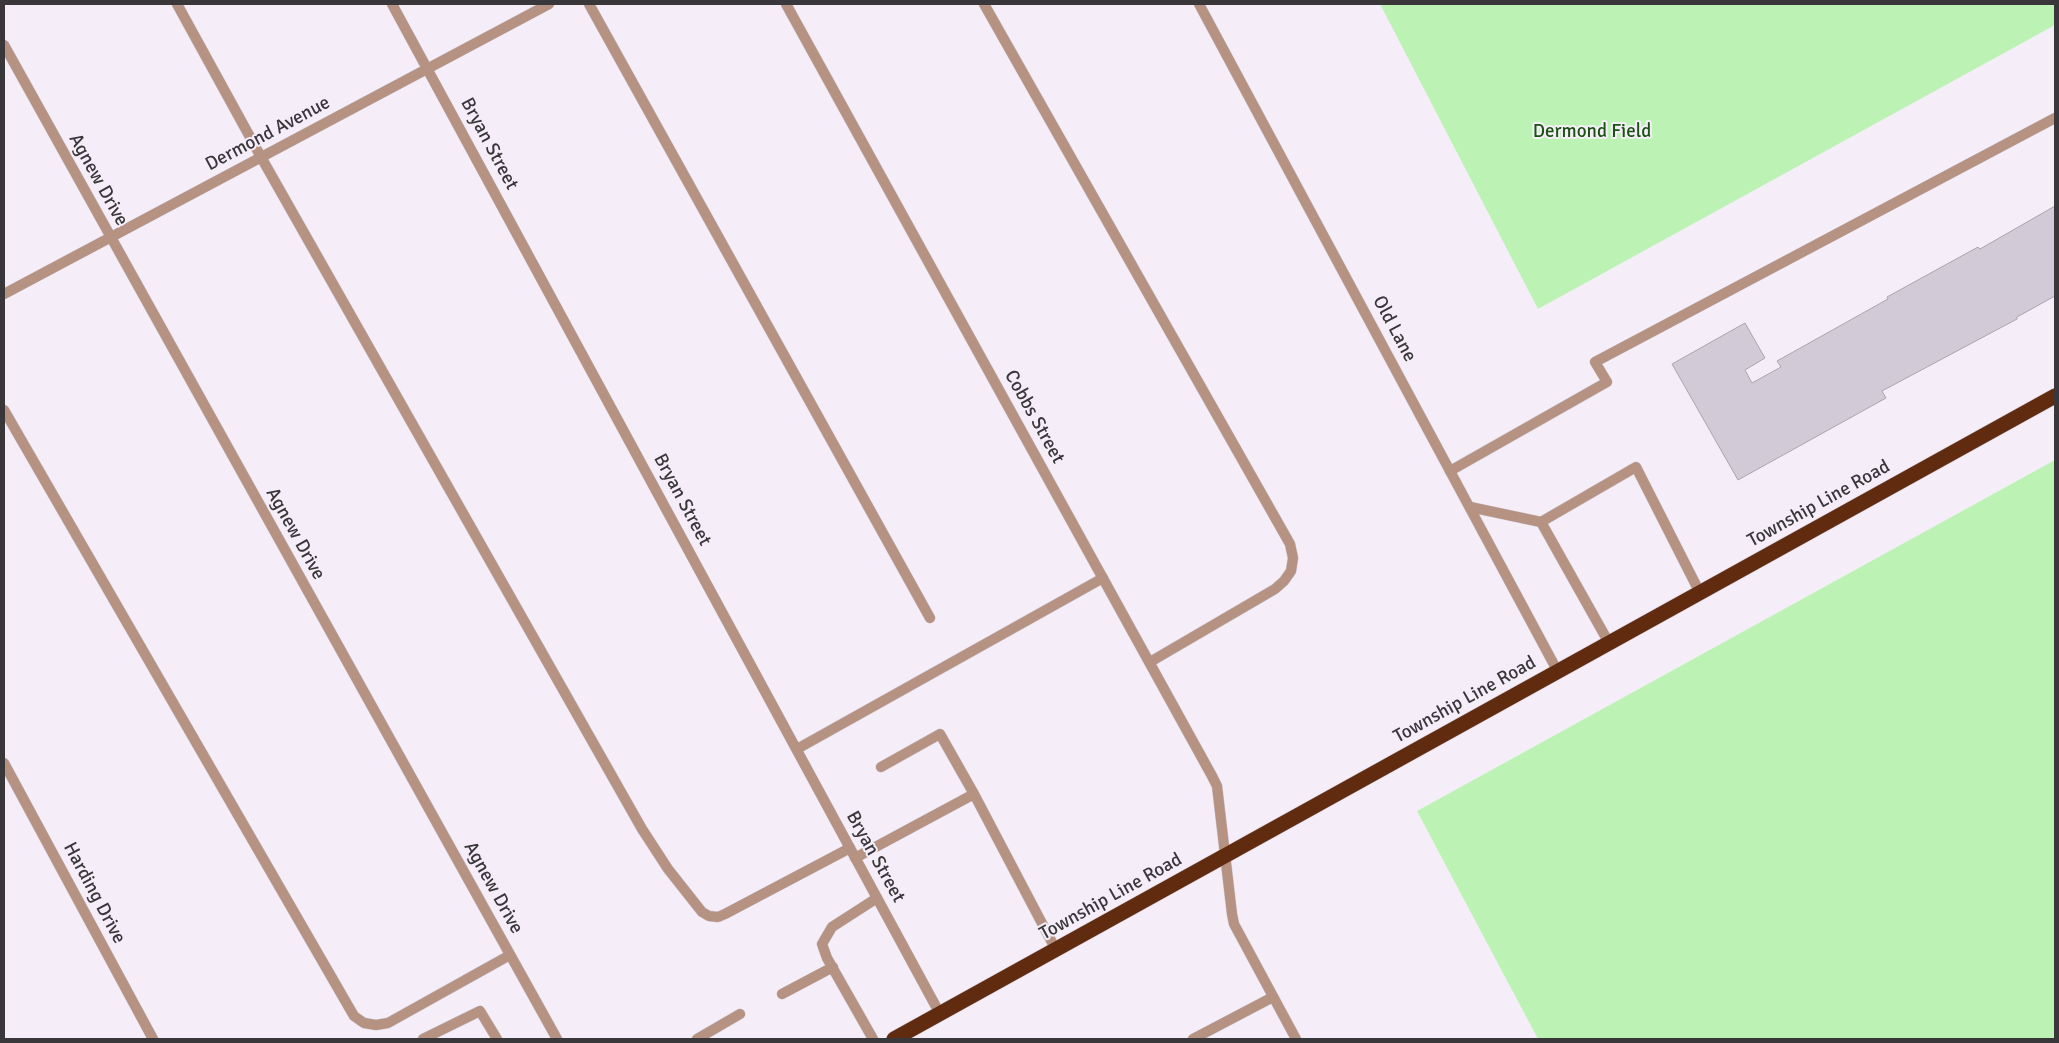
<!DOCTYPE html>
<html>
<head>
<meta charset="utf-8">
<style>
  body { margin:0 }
  #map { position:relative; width:2059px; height:1043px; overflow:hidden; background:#f5eef9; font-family:Signika,sans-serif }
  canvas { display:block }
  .frame { position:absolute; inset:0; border:5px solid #3a373b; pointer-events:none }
</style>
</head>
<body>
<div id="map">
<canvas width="2059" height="1043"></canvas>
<div class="frame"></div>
</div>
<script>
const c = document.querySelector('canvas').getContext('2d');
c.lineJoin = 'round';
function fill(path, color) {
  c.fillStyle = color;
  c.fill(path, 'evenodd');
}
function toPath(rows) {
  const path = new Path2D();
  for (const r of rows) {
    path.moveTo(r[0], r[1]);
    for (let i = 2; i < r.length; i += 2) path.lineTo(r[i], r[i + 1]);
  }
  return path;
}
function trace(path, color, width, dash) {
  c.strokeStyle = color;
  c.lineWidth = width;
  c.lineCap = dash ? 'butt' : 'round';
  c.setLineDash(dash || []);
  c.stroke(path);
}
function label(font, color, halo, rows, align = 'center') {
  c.font = font + ' Signika,sans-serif';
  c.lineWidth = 4;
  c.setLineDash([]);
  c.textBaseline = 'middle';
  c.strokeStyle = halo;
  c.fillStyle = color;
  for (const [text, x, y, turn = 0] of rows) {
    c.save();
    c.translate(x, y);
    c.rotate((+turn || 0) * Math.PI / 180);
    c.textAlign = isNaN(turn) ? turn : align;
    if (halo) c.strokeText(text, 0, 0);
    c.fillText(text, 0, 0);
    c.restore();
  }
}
fill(toPath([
  [1380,4,2055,4,2055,25,1538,309],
  [2055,460,2055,1039,1538,1039,1417,811]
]), '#bcf3b4');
const building = toPath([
  [2055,206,2055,296,2017,317,2017,319,1882,391,1886,398,1738,480,1672,364,1745,323,1765,358,1745,370,1752,383,1781,367,1777,361,1888,299,1887,297,1978,247,1980,249,2055,206]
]);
fill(building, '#d2cad6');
trace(building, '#aba4ae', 1);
const lane = toPath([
  [177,4,261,157,642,829,668,869,702,912,709,916,718,917,725,914,850,848],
  [589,4,930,618],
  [984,4,1290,544,1293,558,1291,571,1284,581,1275,589,1150,662],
  [4,410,354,1016,364,1023,376,1025,388,1023,510,955],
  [1450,471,1607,382,1595,362,2055,118],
  [1470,507,1541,522,1636,467,1700,593],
  [1541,522,1609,643],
  [797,749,1103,578],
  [881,767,940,734,974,794],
  [855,858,974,794,1056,950],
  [782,994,833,967],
  [423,1039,480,1011,497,1039],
  [697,1039,740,1014],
  [873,1039,827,958,822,944,832,927,877,898],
  [1193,1039,1273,997]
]);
const street = toPath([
  [392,4,940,1014],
  [786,4,1212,776,1217,786,1232,914,1234,924,1296,1039],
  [1199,4,1558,672],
  [4,45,557,1039],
  [4,294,549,4],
  [4,763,153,1039]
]);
const highway = toPath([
  [894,1039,2055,396]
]);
trace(lane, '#d0c9d3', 11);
trace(street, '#d0c9d3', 11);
trace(highway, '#d0c9d3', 16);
trace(lane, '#b69282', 10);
trace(street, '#b69282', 10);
trace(highway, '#612b10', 15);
label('19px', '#195211', '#f5eef9', [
  ["Dermond Field",1592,132]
]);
label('19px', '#3a373b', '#f5eef9', [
  ["Dermond Avenue",268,134,-28],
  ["Bryan Street",489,144,62],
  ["Agnew Drive",98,180,61],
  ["Old Lane",1394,329,62],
  ["Cobbs Street",1034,417,61],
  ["Bryan Street",682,500,62],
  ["Township Line Road",1819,504,-29],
  ["Agnew Drive",295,534,61],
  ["Township Line Road",1465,700,-29],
  ["Bryan Street",875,857,61],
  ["Agnew Drive",493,888,61],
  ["Harding Drive",94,893,62],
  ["Township Line Road",1111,897,-29]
]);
</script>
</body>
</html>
